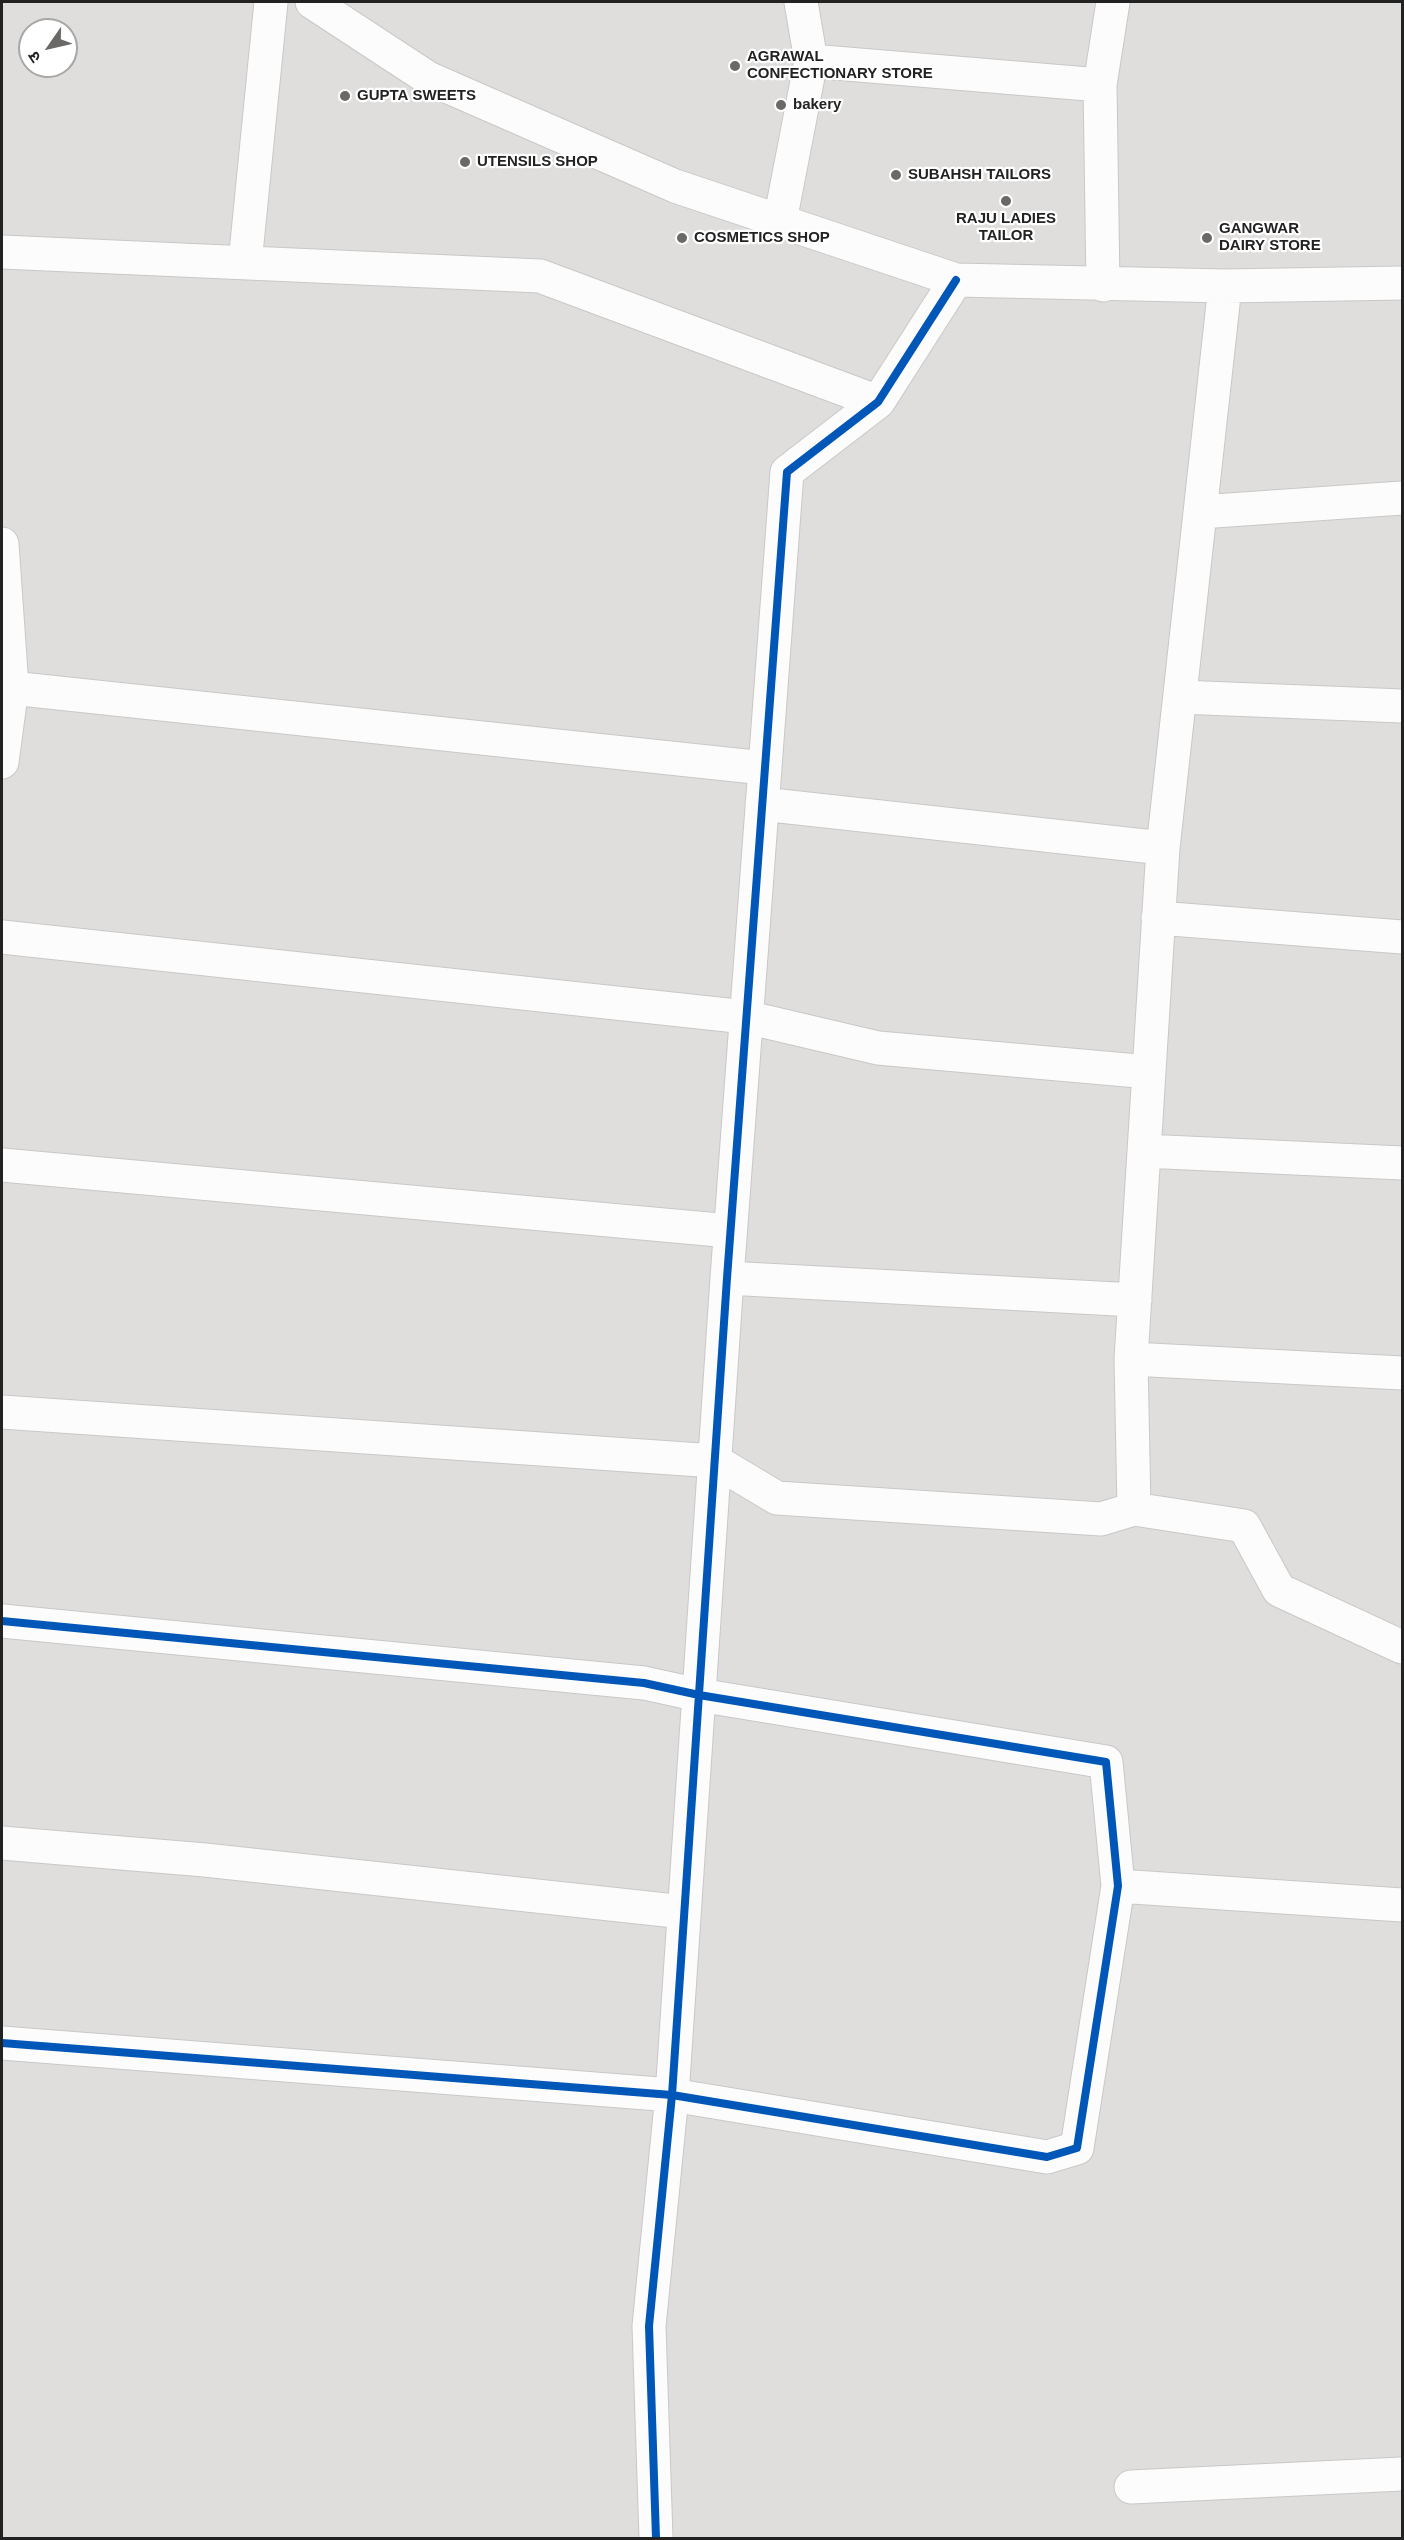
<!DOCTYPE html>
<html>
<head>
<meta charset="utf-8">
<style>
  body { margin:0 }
  #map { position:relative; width:1404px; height:2540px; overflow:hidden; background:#f0eeeb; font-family:Helvetica,"Noto Sans Devanagari",sans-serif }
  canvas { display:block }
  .frame { position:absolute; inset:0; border:3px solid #222; pointer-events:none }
  .north { position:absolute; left:18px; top:18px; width:60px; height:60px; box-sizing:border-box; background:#fff; border:2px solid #a7a7a7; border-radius:50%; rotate:236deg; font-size:16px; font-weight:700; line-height:24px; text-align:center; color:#222 }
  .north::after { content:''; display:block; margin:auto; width:21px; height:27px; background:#6a6968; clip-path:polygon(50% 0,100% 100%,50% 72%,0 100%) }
</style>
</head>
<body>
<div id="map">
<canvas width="1404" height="2540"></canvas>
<div class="frame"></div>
<div class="north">उ</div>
</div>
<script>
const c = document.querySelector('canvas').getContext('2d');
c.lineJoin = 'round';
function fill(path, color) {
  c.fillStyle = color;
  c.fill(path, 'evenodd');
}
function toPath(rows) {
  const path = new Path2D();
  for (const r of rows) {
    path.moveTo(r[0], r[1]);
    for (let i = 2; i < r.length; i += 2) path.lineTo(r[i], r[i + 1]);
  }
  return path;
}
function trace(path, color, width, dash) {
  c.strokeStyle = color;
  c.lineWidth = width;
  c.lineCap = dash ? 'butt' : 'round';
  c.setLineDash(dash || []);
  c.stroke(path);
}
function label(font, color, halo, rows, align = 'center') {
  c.font = font + ' Helvetica,sans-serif';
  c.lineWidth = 4.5;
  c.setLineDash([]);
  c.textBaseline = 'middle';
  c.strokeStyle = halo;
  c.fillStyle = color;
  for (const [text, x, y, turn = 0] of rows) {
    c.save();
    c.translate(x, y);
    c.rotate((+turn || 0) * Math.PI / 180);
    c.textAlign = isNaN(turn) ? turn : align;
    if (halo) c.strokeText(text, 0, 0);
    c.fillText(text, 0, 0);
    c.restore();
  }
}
fill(toPath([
  [2,2,1402,2,1402,2538,2,2538],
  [30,30,66,30,66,66,30,66]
]), '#dfdedc');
const minor = toPath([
  [312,2,428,78,675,186,956,280,1225,286,1402,283],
  [811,61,1100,85],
  [780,221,811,61,801,2],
  [2,252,540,276,878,402],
  [245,263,271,2],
  [1103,285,1100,85,1113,2],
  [1200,512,1402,498],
  [2,544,12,687,2,762],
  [2,687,764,768],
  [1180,697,1402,706],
  [762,804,1163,848,1225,286],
  [1163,848,1131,1359,1402,1373],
  [1158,918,1402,937],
  [2,937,746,1017,878,1048,1149,1072],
  [1144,1151,1402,1163],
  [2,1165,730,1231],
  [727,1278,1135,1300],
  [1131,1359,1134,1509],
  [2,1412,715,1461,777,1498,1101,1519,1134,1509,1244,1526,1279,1590,1402,1647],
  [2,1621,644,1683,699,1695,1106,1762,1118,1886,1077,2148,1047,2157,672,2095,649,2326,656,2538],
  [2,1843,205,1860,684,1912],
  [1118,1886,1402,1905],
  [2,2043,672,2095,727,1278,787,472,878,402,956,280],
  [1131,2487,1402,2474]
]);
trace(minor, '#c9c8c7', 35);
trace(minor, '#fdfcfc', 33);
trace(toPath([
  [2,1621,644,1683,699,1695,1106,1762,1118,1886,1077,2148,1047,2157,672,2095,649,2326,656,2538],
  [2,2043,672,2095,727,1278,787,472,878,402,956,280]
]), '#0057b8', 8);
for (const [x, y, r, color] of [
  [735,66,6,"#6a6968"],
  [345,96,6,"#6a6968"],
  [781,105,6,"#6a6968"],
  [465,162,6,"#6a6968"],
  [896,175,6,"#6a6968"],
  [1006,201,6,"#6a6968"],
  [682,238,6,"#6a6968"],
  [1207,238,6,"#6a6968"]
]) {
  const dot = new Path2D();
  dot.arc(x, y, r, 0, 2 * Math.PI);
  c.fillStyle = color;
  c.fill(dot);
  trace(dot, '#fff', 2);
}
label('bold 15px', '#222', '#fff', [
  ["AGRAWAL",747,57],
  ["CONFECTIONARY STORE",747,74],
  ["GUPTA SWEETS",357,96],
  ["bakery",793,105],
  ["UTENSILS SHOP",477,162],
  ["SUBAHSH TAILORS",908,175],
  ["RAJU LADIES",1006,219,"center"],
  ["TAILOR",1006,236,"center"],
  ["GANGWAR",1219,229],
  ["DAIRY STORE",1219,246],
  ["COSMETICS SHOP",694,238]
], 'left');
</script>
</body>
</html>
